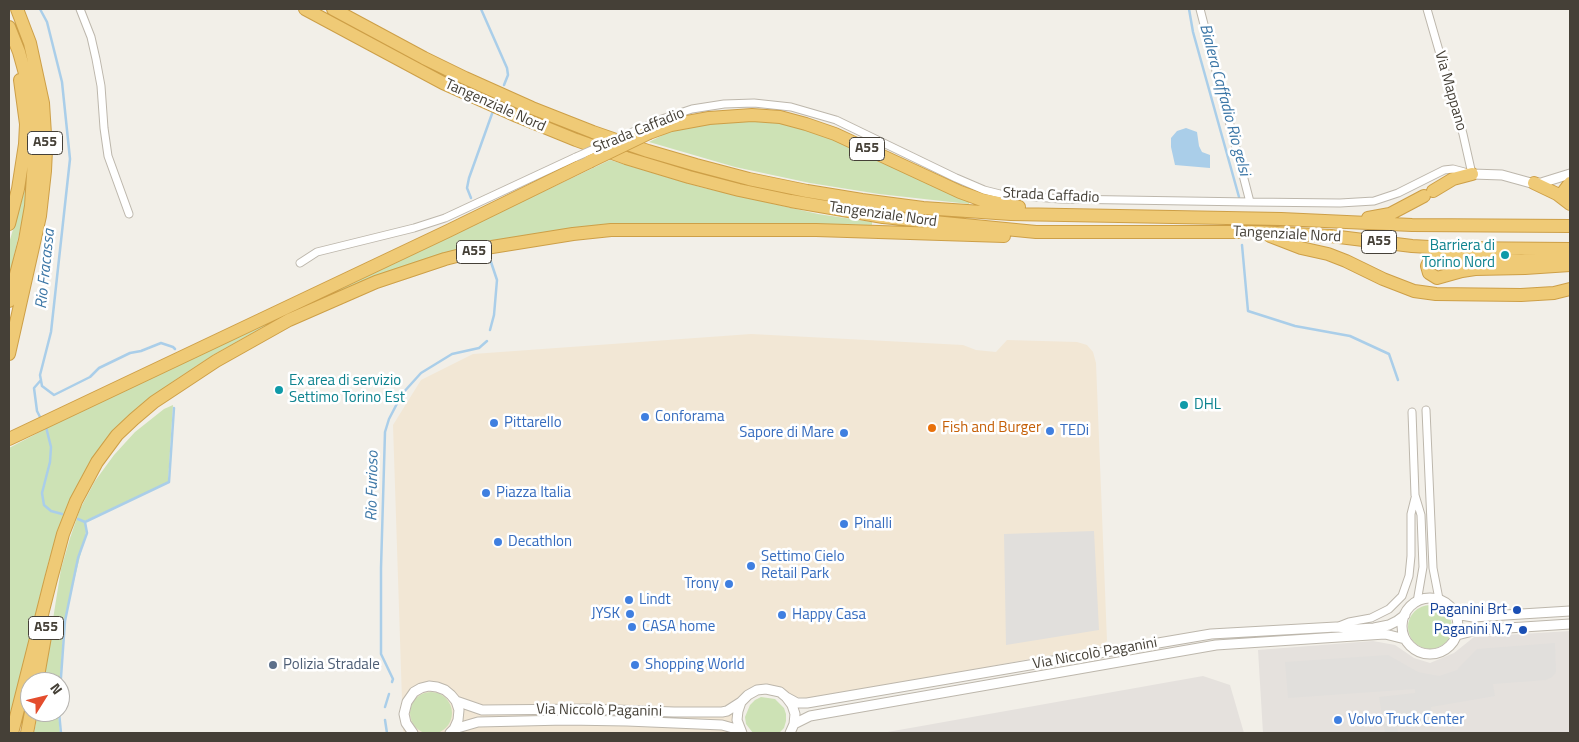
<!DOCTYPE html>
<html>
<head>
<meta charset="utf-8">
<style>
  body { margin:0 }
  #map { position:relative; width:1579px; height:742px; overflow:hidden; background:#f2efe8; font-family:"Titillium Web",sans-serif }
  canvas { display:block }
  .frame { position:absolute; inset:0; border:10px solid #454037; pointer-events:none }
  .north { position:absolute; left:20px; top:672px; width:50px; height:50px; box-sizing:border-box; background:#fff; border:1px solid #b5b3af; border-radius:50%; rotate:54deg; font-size:14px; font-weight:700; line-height:20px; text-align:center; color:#454037 }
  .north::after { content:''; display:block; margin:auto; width:18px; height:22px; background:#e44d2d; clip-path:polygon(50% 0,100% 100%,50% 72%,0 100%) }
</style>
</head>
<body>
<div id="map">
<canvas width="1579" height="742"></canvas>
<div class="frame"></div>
<div class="north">N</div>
</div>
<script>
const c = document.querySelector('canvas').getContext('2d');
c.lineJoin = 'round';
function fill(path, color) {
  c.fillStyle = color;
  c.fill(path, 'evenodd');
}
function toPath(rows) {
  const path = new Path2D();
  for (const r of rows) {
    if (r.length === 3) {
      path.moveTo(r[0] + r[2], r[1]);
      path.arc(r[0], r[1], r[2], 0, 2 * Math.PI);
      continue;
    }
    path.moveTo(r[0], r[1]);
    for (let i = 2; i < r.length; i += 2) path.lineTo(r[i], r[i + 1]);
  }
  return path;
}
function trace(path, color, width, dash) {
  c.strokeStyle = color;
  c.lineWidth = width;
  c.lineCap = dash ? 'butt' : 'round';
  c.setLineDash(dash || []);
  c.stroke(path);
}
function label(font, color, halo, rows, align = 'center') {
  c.font = font + ' "Titillium Web",sans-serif';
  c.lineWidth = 5;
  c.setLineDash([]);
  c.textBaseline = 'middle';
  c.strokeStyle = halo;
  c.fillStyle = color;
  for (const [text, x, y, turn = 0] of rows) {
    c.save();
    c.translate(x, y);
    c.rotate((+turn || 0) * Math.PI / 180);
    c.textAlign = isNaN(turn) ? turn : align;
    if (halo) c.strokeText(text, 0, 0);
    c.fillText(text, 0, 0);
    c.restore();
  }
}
fill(toPath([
  [751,334,963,345,976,350,996,352,1007,340,1077,342,1087,345,1093,352,1096,363,1107,641,1100,646,815,699,796,697,759,685,735,701,735,733,406,733,403,731,393,425,421,380,473,354]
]), '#f2e7d5');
fill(toPath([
  [1570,631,1570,733,1263,733,1258,650,1373,641,1395,645,1414,658,1430,663,1454,653,1474,637],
  [1203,676,1230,685,1244,733,882,733]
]), '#e5e1dd');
fill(toPath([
  [761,120,808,128,969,201,969,204,879,194,810,183,735,167,649,142,667,133,695,125],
  [610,160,700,187,818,214,872,222,872,225,793,224,633,225,594,228,355,284,322,299,321,297],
  [25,189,27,190,23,217,9,277,9,243],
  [270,321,270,323,213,355,178,378,138,407,124,420,109,435,95,454,81,478,60,526,49,560,9,721,9,448,55,424],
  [173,405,168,482,85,521,86,532,64,622,60,682,43,682,61,569,70,538,80,509,95,481,114,455,135,432,164,409],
  [1430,627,22],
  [431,713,21],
  [761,697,775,699,784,708,786,714,786,721,784,728,779,733,753,733,746,724,745,717,750,705,755,700],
  [38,712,58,712,60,733,34,733]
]), '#cde2b5');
fill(toPath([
  [1094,531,1099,630,1006,645,1004,534],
  [1555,643,1556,672,1552,677,1546,680,1493,684,1495,696,1431,707,1433,720,1397,726,1398,733,1385,733,1379,697,1415,693,1415,689,1288,698,1285,662,1388,655,1418,672,1439,676,1457,670,1477,649]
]), '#e1dfdc');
fill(toPath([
  [1186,128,1197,132,1199,146,1202,152,1210,155,1210,168,1175,165,1171,147,1171,138,1177,131]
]), '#aacee9');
trace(toPath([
  [40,9,47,22,62,82,70,159,51,332,40,375,42,386,54,395,90,377,99,368,130,353,141,351,161,343,173,347,175,349],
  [481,9,507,68,508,75,504,85],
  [1189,9,1193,32,1239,197],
  [471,198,467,188,469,178,493,111],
  [1242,245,1248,311,1295,326,1350,336,1389,354,1398,380],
  [489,256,497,280,494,315,490,330],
  [40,417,37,411,34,388,41,380],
  [46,427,51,447,50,462,42,493,44,505,51,511,62,514],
  [85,522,169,482,174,408],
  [392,682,393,679,381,654,381,568,385,432,389,419,402,394,421,373,452,354,479,348,487,341],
  [60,691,65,621,78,558,87,533,85,522,78,519],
  [385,707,389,694],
  [59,712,61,733],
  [385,720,387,733]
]), '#aacee9', 2.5);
const minor = toPath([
  [80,9,91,37,96,59,101,86,104,128,108,156,129,214],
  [1200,9,1250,202],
  [637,130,662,119,692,109,724,104,754,103,791,107,836,120,956,178,984,190,1000,194,1060,199,1250,202,1340,203,1374,201,1398,193,1444,170,1453,169,1472,174,1463,134,1427,9],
  [300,263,317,252,414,228,445,218,576,157],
  [1426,410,1433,568,1439,599],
  [1412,412,1415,495,1421,515,1423,567,1417,602],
  [1339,626,1349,622,1371,618,1389,609,1402,596,1409,576,1411,556,1411,514,1415,498]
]);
const tertiary = toPath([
  [1472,174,1502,175,1531,183,1541,183,1570,174],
  [1430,626,28],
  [1455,614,1473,617,1570,611],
  [1457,635,1477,630,1570,624],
  [786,697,797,703,807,703,1211,634,1336,627,1358,629,1374,628,1389,625,1397,621,1405,615],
  [456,701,482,710,587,709,674,712,722,712,727,711,741,702],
  [794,724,810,716,1216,645,1385,634,1405,639],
  [454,729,478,722,566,720,627,721,722,725,740,730],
  [413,733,406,723,404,714,407,702,414,692,421,688,429,686,437,687,445,690,451,695,456,701,459,710,458,720,454,729,450,733],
  [742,733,737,720,738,711,741,702,748,695,757,690,766,689,780,692,786,697,792,705,795,714,794,724,790,733]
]);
const motorway = toPath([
  [305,9,443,83,517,116,576,140,626,158,689,177,739,190,791,201,883,217,1036,232,1259,232,1331,236,1412,246,1447,248,1570,249],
  [333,9,424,58,465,78,532,108,593,132,648,151,696,165,749,179,807,191,862,200,923,208,1011,214,1281,219,1412,225,1570,226],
  [9,27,19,52,32,99,35,144,31,206,25,240,9,301],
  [649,133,671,125,709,118,752,115,780,117,806,124,835,134,960,192,982,200,1019,207],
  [1534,183,1557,194,1570,204],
  [1433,191,1453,179,1472,174],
  [1567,201,1563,194,1564,191,1570,183],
  [1368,218,1390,214,1424,196],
  [9,224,18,189,25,144,26,124,20,80],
  [1270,236,1301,248,1328,254,1346,261,1383,279,1414,291,1436,294,1521,295,1554,293,1570,289],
  [1568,255,1535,260,1522,261,1437,258,1430,260,1427,266,1429,273,1437,278,1462,271,1475,269,1525,268,1570,265],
  [9,354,40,216,45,171,46,150,43,103,30,43,17,9],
  [9,439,448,231,589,162],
  [37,682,46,631],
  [12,733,51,579,63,534,76,501,97,462,117,435,134,419,154,402,216,361,289,320,376,282,445,259,492,247,573,234,611,230,816,230,1004,236],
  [27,733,31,712]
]);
trace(minor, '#bdb7ac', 9);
trace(tertiary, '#bdb7ac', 11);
trace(motorway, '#cd9f47', 14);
trace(minor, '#fff', 7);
trace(tertiary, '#fff', 9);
trace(motorway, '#efca76', 12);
const minorBridge = toPath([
  [576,157,637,130]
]);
const motorwayBridge = toPath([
  [589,162,649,133]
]);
trace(minorBridge, '#bdb7ac', 9, []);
trace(motorwayBridge, '#cd9f47', 14, []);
trace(minorBridge, '#fff', 7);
trace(motorwayBridge, '#efca76', 12);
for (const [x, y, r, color] of [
  [1505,255,5,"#0f9aa8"],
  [279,390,5,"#0f9aa8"],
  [1184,405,5,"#0f9aa8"],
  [645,417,5,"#3f7fe0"],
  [494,423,5,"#3f7fe0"],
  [932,428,5,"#e8710a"],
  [1050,431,5,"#3f7fe0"],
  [844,433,5,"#3f7fe0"],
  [486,493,5,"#3f7fe0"],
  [844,524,5,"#3f7fe0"],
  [498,542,5,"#3f7fe0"],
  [751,566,5,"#3f7fe0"],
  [729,584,5,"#3f7fe0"],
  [629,600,5,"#3f7fe0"],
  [1517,610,5,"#1a4fb4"],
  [630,614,5,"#3f7fe0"],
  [782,615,5,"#3f7fe0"],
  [632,627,5,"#3f7fe0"],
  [1523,630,5,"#1a4fb4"],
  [273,665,5,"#5c6f8a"],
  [635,665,5,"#3f7fe0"],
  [1338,720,5,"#3f7fe0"]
]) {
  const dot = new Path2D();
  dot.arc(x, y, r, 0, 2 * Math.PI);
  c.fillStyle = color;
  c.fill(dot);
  trace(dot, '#fff', 2);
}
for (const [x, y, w] of [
  [45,143,35],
  [867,149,35],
  [1379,242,35],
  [474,252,35],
  [46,628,35]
]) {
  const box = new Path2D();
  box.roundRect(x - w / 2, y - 11.5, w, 23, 4);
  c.fillStyle = '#fff';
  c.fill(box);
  trace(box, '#454037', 1);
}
label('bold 14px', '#454037', null, [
  ["A55",45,143],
  ["A55",867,149],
  ["A55",1379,242],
  ["A55",474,252],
  ["A55",46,628]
]);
label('15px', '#454037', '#fff', [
  ["Via Mappano",1450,91,74],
  ["Tangenziale Nord",495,106,24],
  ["Strada Caffadio",639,131,-22],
  ["Strada Caffadio",1051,196,3],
  ["Tangenziale Nord",883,215,8],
  ["Tangenziale Nord",1287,235,3],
  ["Via Niccolò Paganini",1095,654,-10],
  ["Via Niccolò Paganini",599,711,1]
]);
label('15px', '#0d838f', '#fff', [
  ["Barriera di",1495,246,"right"],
  ["Torino Nord",1495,263,"right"],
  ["Ex area di servizio",289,381],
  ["Settimo Torino Est",289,398],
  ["DHL",1194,405]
], 'left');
label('15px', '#366cbe', '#fff', [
  ["Conforama",655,417],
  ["Pittarello",504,423],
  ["TEDi",1060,431],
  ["Sapore di Mare",834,433,"right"],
  ["Piazza Italia",496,493],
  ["Pinalli",854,524],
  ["Decathlon",508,542],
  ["Settimo Cielo",761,557],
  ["Retail Park",761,574],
  ["Trony",719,584,"right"],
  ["Lindt",639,600],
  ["JYSK",620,614,"right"],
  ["Happy Casa",792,615],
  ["CASA home",642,627],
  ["Shopping World",645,665],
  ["Volvo Truck Center",1348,720]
], 'left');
label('15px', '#c56008', '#fff', [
  ["Fish and Burger",942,428]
], 'left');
label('15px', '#164399', '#fff', [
  ["Paganini Brt",1507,610],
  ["Paganini N.7",1513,630]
], 'right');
label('15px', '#4e5e75', '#fff', [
  ["Polizia Stradale",283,665]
], 'left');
label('italic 16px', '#3b76a6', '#fff', [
  ["Bialera Caffadio Rio gelsi",1224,100,75],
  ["Rio Fracassa",46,269,-84],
  ["Rio Furioso",373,486,-89]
]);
</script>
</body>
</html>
